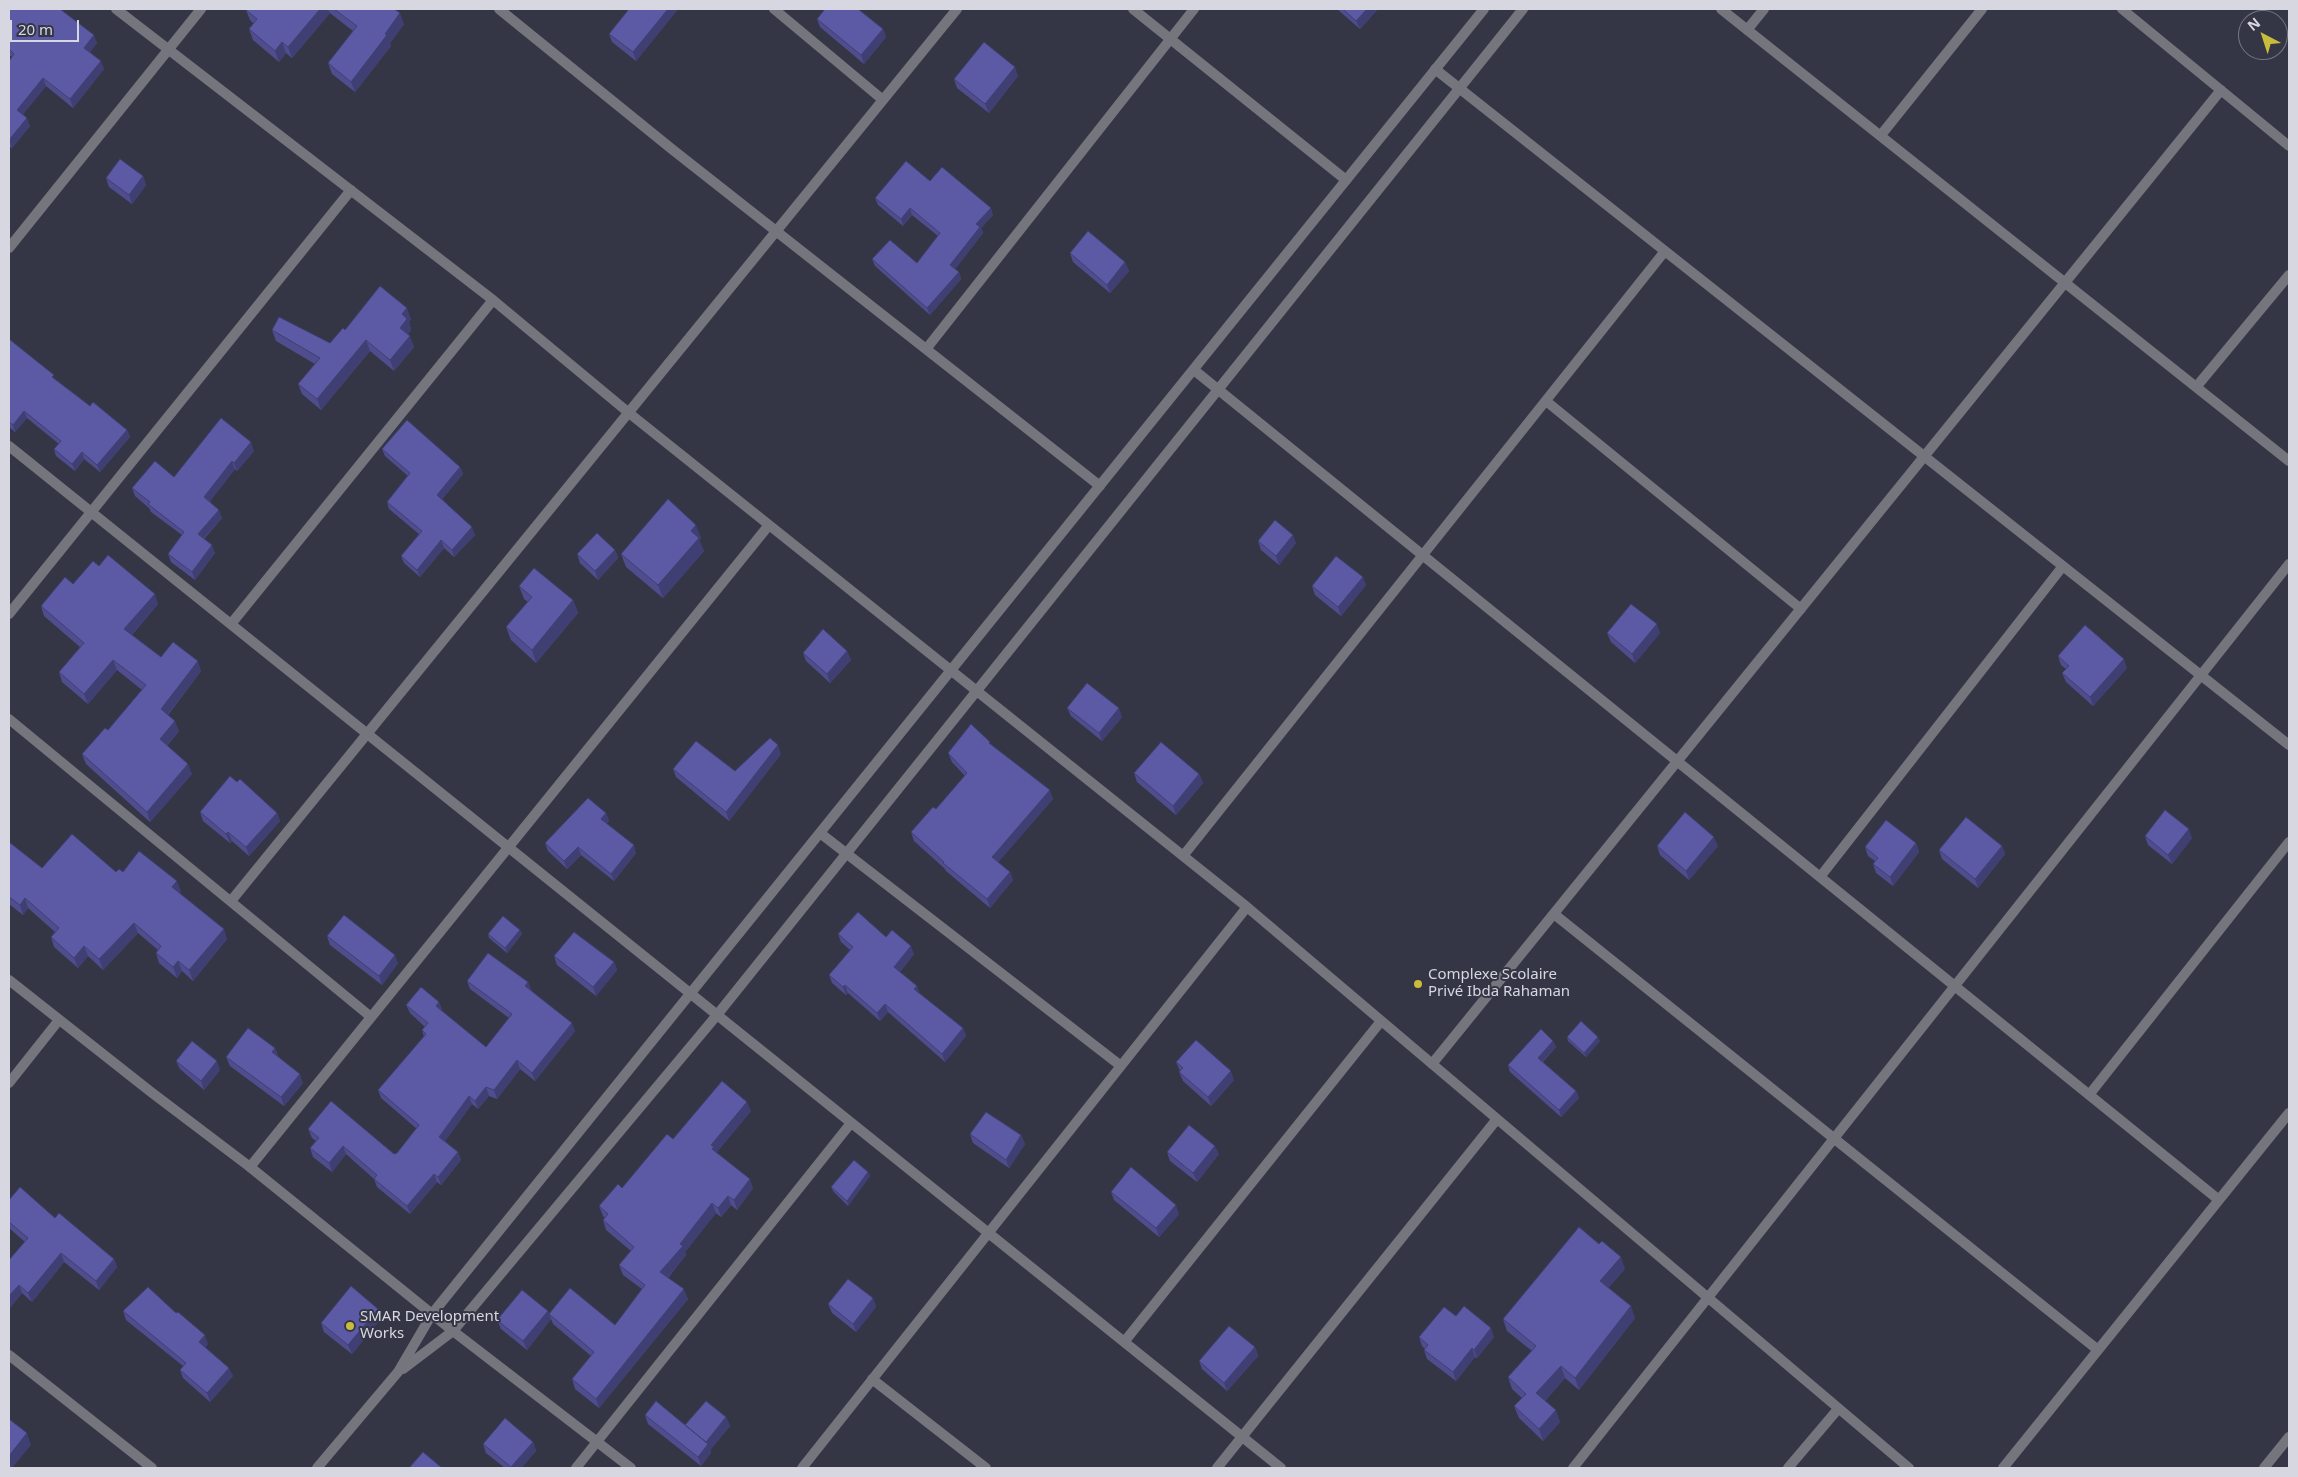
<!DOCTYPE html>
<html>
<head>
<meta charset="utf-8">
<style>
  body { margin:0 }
  #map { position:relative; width:2298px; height:1477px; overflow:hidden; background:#353645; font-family:"Noto Sans",sans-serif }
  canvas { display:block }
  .frame { position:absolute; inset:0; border:10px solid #d6d7e1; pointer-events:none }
  .north { position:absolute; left:2238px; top:10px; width:50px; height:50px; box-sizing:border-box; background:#353645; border:1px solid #757683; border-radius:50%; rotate:320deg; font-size:14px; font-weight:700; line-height:20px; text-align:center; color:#d6d7e1 }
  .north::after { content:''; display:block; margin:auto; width:18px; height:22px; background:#c9bb3b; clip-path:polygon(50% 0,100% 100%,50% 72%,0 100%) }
  .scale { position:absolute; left:10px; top:20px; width:69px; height:22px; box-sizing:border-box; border:2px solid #d6d7e1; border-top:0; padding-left:6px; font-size:15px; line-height:18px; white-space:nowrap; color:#d6d7e1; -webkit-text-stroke:4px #353645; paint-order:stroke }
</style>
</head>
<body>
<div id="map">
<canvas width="2298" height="1477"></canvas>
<div class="frame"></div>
<div class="north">N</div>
<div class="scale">20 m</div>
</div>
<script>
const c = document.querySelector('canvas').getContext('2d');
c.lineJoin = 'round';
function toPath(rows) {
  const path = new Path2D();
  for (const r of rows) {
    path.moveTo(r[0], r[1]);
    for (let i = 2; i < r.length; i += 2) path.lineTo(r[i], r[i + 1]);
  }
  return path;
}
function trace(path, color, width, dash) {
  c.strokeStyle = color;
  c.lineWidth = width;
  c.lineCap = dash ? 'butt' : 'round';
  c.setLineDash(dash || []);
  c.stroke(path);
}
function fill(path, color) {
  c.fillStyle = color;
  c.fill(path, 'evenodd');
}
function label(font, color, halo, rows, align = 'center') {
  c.font = font + ' "Noto Sans",sans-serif';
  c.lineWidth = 4;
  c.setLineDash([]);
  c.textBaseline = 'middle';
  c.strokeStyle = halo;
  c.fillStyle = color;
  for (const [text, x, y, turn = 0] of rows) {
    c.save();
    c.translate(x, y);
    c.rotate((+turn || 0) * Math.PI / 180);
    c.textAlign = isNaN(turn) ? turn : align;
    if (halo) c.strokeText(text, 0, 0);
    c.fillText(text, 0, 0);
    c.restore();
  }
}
trace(toPath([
  [116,9,493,300,629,413,1247,907,1909,1468],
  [499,9,673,150,1100,486],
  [774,9,883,100],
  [1133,9,1346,180],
  [1721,9,2289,461],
  [2122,9,2289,146],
  [1747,30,1764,9],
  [1435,69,2289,745],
  [1881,135,1982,9],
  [9,248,201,9],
  [927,348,1194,9],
  [1194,370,2219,1200],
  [2197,386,2289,275],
  [1546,401,1801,609],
  [9,446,1281,1468],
  [9,614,351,190],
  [231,624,493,300],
  [9,719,371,1017],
  [820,833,1121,1066],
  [1183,856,1665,251],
  [1820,877,2063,566],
  [231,901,957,9],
  [1554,914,2098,1350],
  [1432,1064,2221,90],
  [9,1083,59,1020],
  [2089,1095,2289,842],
  [250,1167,769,525],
  [1124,1342,1381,1021],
  [9,1355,152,1468],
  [872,1379,986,1468],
  [576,1468,851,1123],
  [802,1468,1247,907],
  [1217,1468,1497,1119],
  [1573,1468,2289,564],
  [1788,1468,1838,1409],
  [2003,1468,2289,1113]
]), '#74757d', 10);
trace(toPath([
  [9,980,151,1092,250,1167,453,1331,631,1468],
  [403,1369,453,1331,717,1015,1523,9],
  [317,1468,398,1372,432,1314,1484,9],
  [2264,1468,2289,1437]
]), '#74757d', 10);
fill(toPath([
  [9,9,97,43,90,52,104,69,73,108,46,86,23,114,30,126,12,148,9,146,9,61,12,57,9,55],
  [246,9,394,9,404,24,390,43,391,46,355,92,332,74,328,63,353,31,330,13,292,58,286,53,279,62,253,40,249,29,254,24,250,20,246,10],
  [678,9,636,61,612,42,609,34],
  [1337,9,1376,9,1377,10,1360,29],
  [817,19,883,29,886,37,864,64,820,27],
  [1018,76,989,113,957,88,954,79],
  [143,176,146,185,132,204,109,187,106,178],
  [930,181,993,215,981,228,983,233,955,269,959,272,961,279,930,315,875,266,872,259,917,263,938,236,912,215,903,226,878,205,875,198],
  [1070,253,1125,262,1129,271,1110,293,1073,262],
  [411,319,409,322,411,330,408,334,414,347,394,371,370,351,321,410,302,394,298,384,315,364,276,341,272,330,330,343,345,330],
  [9,339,55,379,90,406,127,430,130,437,100,472,84,459,75,471,56,456,54,449,59,444,27,418,15,432,9,427],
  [382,449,460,467,463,474,442,499,475,535,454,557,444,548,420,577,404,563,401,556,419,534,389,509,387,502,408,476,385,456],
  [254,451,237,471,235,469,210,501,222,518,204,539,215,553,195,580,171,562,168,554,182,535,151,512,149,508,135,496,132,488,174,477],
  [701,538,699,540,704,551,663,598,626,567,621,554],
  [1258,541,1296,543,1279,565,1261,550],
  [615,550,618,558,598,580,580,563,577,554],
  [99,566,158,604,132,635,161,657,201,671,168,715,179,731,167,746,192,774,150,822,86,764,82,754,108,730,142,690,117,670,88,704,62,682,59,672,80,647,44,616,41,606],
  [1366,585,1341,616,1315,595,1312,586],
  [519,586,573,600,578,613,536,663,511,640,506,627,528,602,524,599],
  [1607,633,1660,633,1635,663,1611,642],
  [847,651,851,660,830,683,806,661,803,653],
  [2058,656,2127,668,2093,706,2066,682,2062,673,2066,669,2061,665],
  [1067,708,1122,717,1102,741,1071,716],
  [992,746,1053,799,998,862,1010,872,1013,880,990,908,946,871,944,868,914,841,911,832,936,809,965,776,952,762,948,753],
  [781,754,729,821,676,777,673,769,735,771],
  [1134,773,1199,774,1203,783,1176,815,1137,782],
  [200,812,277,813,280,821,249,856,232,841,230,843,203,821],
  [606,813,609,821,606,824,636,853,614,881,581,855,567,869,548,851,545,843],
  [2145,836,2192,838,2172,864,2148,845],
  [9,842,42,868,116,872,123,872,181,891,179,893,227,939,193,981,182,971,177,978,159,963,156,953,158,950,138,933,103,970,88,956,78,968,54,947,51,937,55,932,28,908,23,915,9,904],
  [1916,843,1919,852,1893,886,1876,873,1873,864,1875,861,1868,856,1865,847],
  [1657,846,1718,846,1689,880,1660,855],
  [2002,846,2005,854,1978,888,1942,859,1939,850],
  [520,930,522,934,507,953,489,938,488,934],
  [838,934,886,937,914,954,900,972,917,986,919,993,963,1028,966,1036,945,1062,888,1012,880,1021,848,993,846,995,832,983,829,975,850,950,841,942],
  [327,936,398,963,382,985,330,945],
  [554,956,614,962,617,970,596,996,557,965],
  [467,981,528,982,531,990,575,1031,535,1081,520,1069,497,1099,489,1096,478,1109,472,1104,445,1141,458,1152,461,1160,441,1185,437,1182,410,1214,377,1187,374,1179,346,1154,332,1172,313,1157,310,1148,316,1141,312,1138,308,1129,394,1154,397,1153,417,1129,381,1098,378,1090,424,1037,422,1030,425,1027,410,1013,406,1005,439,1002,442,1010,442,1011,486,1047,509,1018,470,989],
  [1567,1037,1600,1041,1586,1057,1568,1041],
  [1553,1041,1556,1047,1543,1062,1576,1091,1579,1098,1561,1117,1510,1072,1508,1065],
  [275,1048,278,1056,303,1083,284,1106,230,1066,226,1057],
  [176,1061,220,1070,204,1090,180,1069],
  [1176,1062,1234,1080,1211,1106,1183,1081,1179,1072,1180,1071],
  [751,1111,716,1153,753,1188,737,1210,731,1205,721,1217,716,1213,685,1252,686,1255,668,1278,688,1299,599,1408,575,1389,572,1379,591,1356,553,1324,549,1314,615,1325,642,1289,623,1275,619,1265,631,1251,606,1230,603,1220,605,1218,603,1216,599,1206,622,1188,673,1139],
  [970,1134,1021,1135,1025,1144,1009,1168,973,1143],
  [1167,1152,1219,1154,1197,1182,1170,1161],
  [868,1172,870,1176,848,1206,833,1191,831,1187],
  [1111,1192,1179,1214,1159,1237,1114,1200],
  [9,1200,55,1218,114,1259,117,1267,99,1290,64,1262,32,1302,22,1293,9,1309,9,1260,25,1242,9,1228],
  [1625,1269,1608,1288,1635,1318,1579,1390,1565,1378,1545,1401,1560,1422,1543,1441,1519,1418,1514,1406,1522,1398,1512,1389,1508,1377,1532,1351,1507,1331,1503,1319],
  [873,1298,876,1307,856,1332,832,1313,828,1304],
  [378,1309,382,1317,352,1354,324,1332,321,1323],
  [123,1311,208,1344,205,1347,233,1376,210,1402,183,1378,180,1370,183,1366,126,1320],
  [548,1311,551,1319,527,1350,501,1329,497,1320],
  [1456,1316,1494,1337,1477,1358,1475,1357,1456,1381,1427,1359,1424,1350,1425,1349,1422,1346,1419,1337],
  [1255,1347,1258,1356,1227,1391,1202,1369,1199,1361],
  [645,1415,686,1426,726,1417,730,1426,710,1450,711,1453,701,1466,648,1424],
  [533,1442,536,1451,521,1468,505,1468,486,1453,483,1444]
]), '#4f4d8e');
fill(toPath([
  [320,9,328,9,330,13,292,58,288,47],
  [668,9,678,9,636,61,633,52],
  [1367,9,1376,9,1377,10,1360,29,1356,21],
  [400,13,404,24,390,43,391,46,355,92,351,82,385,34],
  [883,29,886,37,864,64,861,55],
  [94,35,97,43,87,56,84,48],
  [282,42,286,53,279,62,275,51],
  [101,61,104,69,73,108,70,99],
  [1015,67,1018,76,989,113,985,104],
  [43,78,46,86,20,118,17,110],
  [27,118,30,126,12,148,9,140],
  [143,176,146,185,132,204,129,195],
  [910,208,912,215,903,226,901,219],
  [991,208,993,215,981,228,983,233,953,272,950,265,976,224],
  [1125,262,1129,271,1110,293,1107,285],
  [959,272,961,279,930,315,927,308],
  [407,308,411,319,409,322,411,330,404,339,400,328,402,314],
  [410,336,414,347,394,371,390,360],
  [366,340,370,351,321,410,317,399],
  [24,411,27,418,15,432,13,425],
  [127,430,130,437,100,472,97,465],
  [251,442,254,451,237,471,234,463],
  [82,452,84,459,75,471,72,464],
  [232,461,235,469,207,505,204,497],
  [460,467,463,474,440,502,437,495],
  [219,510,222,518,200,542,198,534],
  [696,525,701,538,699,540,704,551,663,598,658,585,691,531],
  [472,527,475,535,454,557,452,550],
  [1293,535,1296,543,1279,565,1276,556],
  [441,540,444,548,420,577,417,570],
  [212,545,215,553,195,580,192,572],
  [615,550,618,558,598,580,595,571],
  [1363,577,1366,585,1341,616,1338,607],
  [155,594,158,604,128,639,124,629],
  [573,600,578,613,536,663,532,650],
  [1657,624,1660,633,1635,663,1632,654],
  [847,651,851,660,830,683,827,674],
  [2124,659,2127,668,2093,706,2090,697],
  [113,660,117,670,88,704,84,694],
  [198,661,201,671,164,719,161,709],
  [1119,708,1122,717,1102,741,1099,733],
  [175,721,179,731,164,749,160,739],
  [778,745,781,754,729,821,726,812],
  [188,764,192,774,150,822,147,812],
  [1199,774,1203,783,1176,815,1173,806],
  [1050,790,1053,799,995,866,992,857],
  [277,813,280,821,249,856,246,847],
  [606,813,609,821,604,827,601,819],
  [2189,829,2192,838,2172,864,2168,855],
  [228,832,232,841,230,843,226,834],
  [1714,837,1718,846,1689,880,1686,871],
  [1916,843,1919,852,1893,886,1890,877],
  [634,845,636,853,614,881,611,874],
  [2002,846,2005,854,1978,888,1975,879],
  [578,847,581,855,567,869,564,861],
  [1010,872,1013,880,990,908,987,899],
  [177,881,181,891,176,897,172,887],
  [25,898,28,908,23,915,20,905],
  [134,923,138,933,103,970,99,959],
  [224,929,227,939,193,981,189,970],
  [520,930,522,934,507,953,505,948],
  [84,946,88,956,78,968,74,958],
  [911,946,914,954,897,975,894,967],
  [395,955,398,963,382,985,379,976],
  [178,961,182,971,177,978,173,967],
  [614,962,617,970,596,996,593,987],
  [528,982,531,990,525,986],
  [845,985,848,993,846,995,843,987],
  [917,986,920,994,914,989],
  [439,1002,442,1010,439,1015,436,1006],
  [885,1004,888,1012,880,1021,877,1013],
  [572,1023,575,1031,535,1081,532,1073],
  [963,1028,966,1036,945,1062,942,1054],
  [1598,1037,1600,1041,1586,1057,1584,1053],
  [1553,1041,1556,1047,1540,1064,1538,1058],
  [275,1048,278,1057,272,1052],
  [517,1060,520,1069,497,1099,494,1090],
  [217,1061,220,1070,204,1090,201,1081],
  [1231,1071,1234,1080,1211,1106,1208,1097],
  [300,1074,303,1083,284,1106,281,1097],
  [486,1087,489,1096,478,1109,475,1101],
  [1576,1091,1579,1098,1561,1117,1559,1110],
  [469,1096,472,1104,442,1145,439,1137],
  [747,1102,751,1111,716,1153,712,1149,711,1145],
  [1021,1135,1025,1144,1009,1168,1006,1160],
  [343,1146,346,1154,332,1172,329,1163],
  [1215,1146,1219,1154,1197,1182,1193,1173],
  [458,1152,461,1160,441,1185,438,1177],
  [868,1172,870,1176,848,1206,847,1201],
  [434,1174,437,1182,410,1214,407,1206],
  [750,1179,753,1188,737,1210,734,1200],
  [728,1196,731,1205,721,1217,718,1208],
  [712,1203,716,1213,685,1252,686,1255,664,1282,660,1272,680,1244],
  [1176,1205,1179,1214,1159,1237,1156,1228],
  [61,1253,64,1262,32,1302,28,1293],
  [1621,1257,1625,1269,1604,1293,1600,1281],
  [114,1259,117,1267,99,1290,96,1281],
  [19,1285,22,1293,9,1309,9,1296],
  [684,1289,688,1299,599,1408,596,1399],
  [873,1298,876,1307,856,1332,853,1324],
  [1631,1306,1635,1318,1579,1390,1575,1378],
  [378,1309,382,1317,352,1354,348,1345],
  [548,1311,551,1319,527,1350,523,1341],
  [1491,1328,1494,1337,1477,1358,1474,1350],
  [205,1335,208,1344,202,1351,199,1342],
  [1255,1347,1258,1356,1227,1391,1224,1383],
  [1472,1348,1475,1357,1456,1381,1453,1372],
  [1561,1366,1565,1378,1541,1405,1536,1393],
  [229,1368,233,1376,210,1402,207,1393],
  [1556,1410,1560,1422,1543,1441,1539,1429],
  [726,1417,730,1426,710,1450,711,1453,701,1466,698,1457,707,1445,706,1442],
  [27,1433,31,1445,12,1468,9,1468,9,1456],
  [533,1442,536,1451,521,1468,511,1468,511,1467]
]), '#403f74');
const building = toPath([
  [9,9,60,9,94,35,84,48,101,61,70,99,43,78,17,110,27,118,9,140,9,61,14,54,9,49,9,9],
  [246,9,320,9,288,47,282,42,275,51,249,29,257,19,246,10,246,9],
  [334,9,394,9,400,13,385,34,387,35,351,82,328,63,357,26,334,9],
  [629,9,668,9,633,52,609,34,629,9],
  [825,9,858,9,883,29,861,55,817,19,825,9],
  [1343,9,1367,9,1356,21,1343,9],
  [984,42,1015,67,985,104,954,79,984,42],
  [120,159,143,176,129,195,106,178,120,159],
  [906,161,930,181,942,167,991,208,976,224,980,227,950,265,959,272,927,308,872,259,890,240,917,263,940,233,910,208,901,219,875,198,906,161],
  [1088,231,1125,262,1107,285,1070,253,1088,231],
  [380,286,407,308,402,314,407,319,400,328,410,336,390,360,366,340,317,399,298,384,320,358,272,330,279,317,330,343,343,328,345,330,380,286],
  [9,339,54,375,52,377,90,406,93,402,127,430,97,465,82,452,72,464,54,449,61,441,24,411,13,425,9,422,9,339],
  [221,418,251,442,234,463,232,461,204,497,219,510,198,534,212,545,192,572,168,554,184,532,148,504,150,502,132,488,155,461,174,477,221,418],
  [407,420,460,467,437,495,472,527,452,550,441,540,417,570,401,556,422,531,387,502,410,473,382,449,407,420],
  [668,499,696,525,691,531,699,538,658,585,621,554,668,499],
  [1275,520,1293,535,1276,556,1258,541,1275,520],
  [597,533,615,550,595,571,577,554,597,533],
  [108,555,155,594,124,629,161,657,173,642,198,661,161,709,175,721,160,739,188,764,147,812,82,754,105,728,108,730,146,685,113,660,84,694,59,672,84,643,41,606,65,577,73,584,93,561,99,566,108,555],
  [1336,556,1363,577,1338,607,1312,586,1336,556],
  [534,568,573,600,532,650,506,627,532,597,519,586,534,568],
  [1631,604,1657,624,1632,654,1607,633,1631,604],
  [2085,625,2124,659,2090,697,2062,673,2069,666,2058,656,2085,625],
  [823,629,847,651,827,674,803,653,823,629],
  [1087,683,1119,708,1099,733,1067,708,1087,683],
  [971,724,990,742,989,743,1050,790,992,857,1010,872,987,899,943,863,944,862,911,832,933,807,936,809,967,773,948,753,971,724],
  [770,738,778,745,726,812,673,769,696,741,735,771,770,738],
  [1161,742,1199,774,1173,806,1134,773,1161,742],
  [230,776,237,782,240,779,277,813,246,847,228,832,226,834,200,812,230,776],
  [588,798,606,813,601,819,634,845,611,874,578,847,564,861,545,843,588,798],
  [2165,810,2189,829,2168,855,2145,836,2165,810],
  [1685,812,1714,837,1686,871,1657,846,1685,812],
  [1966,817,2002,846,1975,879,1939,850,1966,817],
  [1886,820,1916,843,1890,877,1873,864,1878,858,1865,847,1886,820],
  [72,834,116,872,119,869,123,872,139,851,177,881,172,887,224,929,189,970,178,961,173,967,156,953,161,946,134,923,99,959,84,946,74,958,51,937,59,928,25,898,20,905,9,897,9,842,42,868,72,834],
  [858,912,886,937,892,930,911,946,894,967,917,986,914,989,963,1028,942,1054,885,1004,877,1013,845,985,843,987,829,975,853,947,838,934,858,912],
  [344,915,395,955,379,976,327,936,344,915],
  [503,916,520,930,505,948,488,934,503,916],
  [574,932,614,962,593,987,554,956,574,932],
  [488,953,528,982,525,986,572,1023,532,1073,517,1060,494,1090,486,1087,475,1101,469,1096,439,1137,458,1152,438,1177,434,1174,407,1206,374,1179,377,1175,343,1146,329,1163,310,1148,319,1138,308,1129,331,1101,394,1154,397,1153,419,1125,378,1090,426,1034,422,1030,428,1023,406,1005,421,987,439,1002,436,1006,486,1047,512,1014,467,981,488,953],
  [1581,1021,1598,1037,1584,1053,1567,1037,1581,1021],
  [248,1028,275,1048,272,1052,300,1074,281,1097,226,1057,248,1028],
  [1541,1029,1553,1041,1538,1058,1576,1091,1559,1110,1508,1065,1541,1029],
  [1196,1040,1231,1071,1208,1097,1179,1072,1183,1068,1176,1062,1196,1040],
  [192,1041,217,1061,201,1081,176,1061,192,1041],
  [722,1081,747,1102,711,1145,714,1147,712,1149,750,1179,734,1200,728,1196,718,1208,712,1203,680,1244,683,1246,660,1272,684,1289,596,1399,572,1379,594,1352,549,1314,570,1288,615,1325,645,1285,619,1265,634,1247,603,1220,608,1214,599,1206,618,1184,622,1188,667,1134,673,1139,722,1081],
  [986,1112,1021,1135,1006,1160,970,1134,986,1112],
  [1189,1125,1215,1146,1193,1173,1167,1152,1189,1125],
  [854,1160,868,1172,847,1201,831,1187,854,1160],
  [1131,1167,1176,1205,1156,1228,1111,1192,1131,1167],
  [20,1187,55,1218,59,1213,114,1259,96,1281,61,1253,28,1293,19,1285,9,1296,9,1260,28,1238,9,1222,9,1200,20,1187],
  [1579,1227,1599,1244,1602,1241,1621,1257,1600,1281,1631,1306,1575,1378,1561,1366,1536,1393,1556,1410,1539,1429,1514,1406,1526,1394,1508,1377,1536,1346,1503,1319,1579,1227],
  [848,1279,873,1298,853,1324,828,1304,848,1279],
  [351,1286,378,1309,348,1345,321,1323,351,1286],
  [148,1287,176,1313,178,1312,205,1335,199,1342,229,1368,207,1393,180,1370,186,1363,123,1311,148,1287],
  [522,1290,548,1311,523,1341,497,1320,522,1290],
  [1464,1306,1491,1328,1474,1350,1472,1348,1453,1372,1424,1350,1428,1345,1419,1337,1444,1307,1456,1316,1464,1306],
  [1229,1326,1255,1347,1224,1383,1199,1361,1229,1326],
  [656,1401,708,1444,698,1457,645,1415,656,1401],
  [706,1401,726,1417,706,1442,685,1425,706,1401],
  [505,1418,533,1442,511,1467,483,1444,505,1418],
  [9,1419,27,1433,9,1456,9,1419],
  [423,1452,442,1468,409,1468,423,1452]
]);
fill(building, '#5c5aa5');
trace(building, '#403f74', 1);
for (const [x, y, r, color] of [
  [1418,984,5,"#c9bb3b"],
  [350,1326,5,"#c9bb3b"]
]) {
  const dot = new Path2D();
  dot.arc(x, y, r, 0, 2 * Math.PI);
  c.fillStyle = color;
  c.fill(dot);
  trace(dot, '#353645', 2);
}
label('15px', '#d6d7e1', '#353645', [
  ["Complexe Scolaire",1428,975],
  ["Privé Ibda Rahaman",1428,992],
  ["SMAR Development",360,1317],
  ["Works",360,1334]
], 'left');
</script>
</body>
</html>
